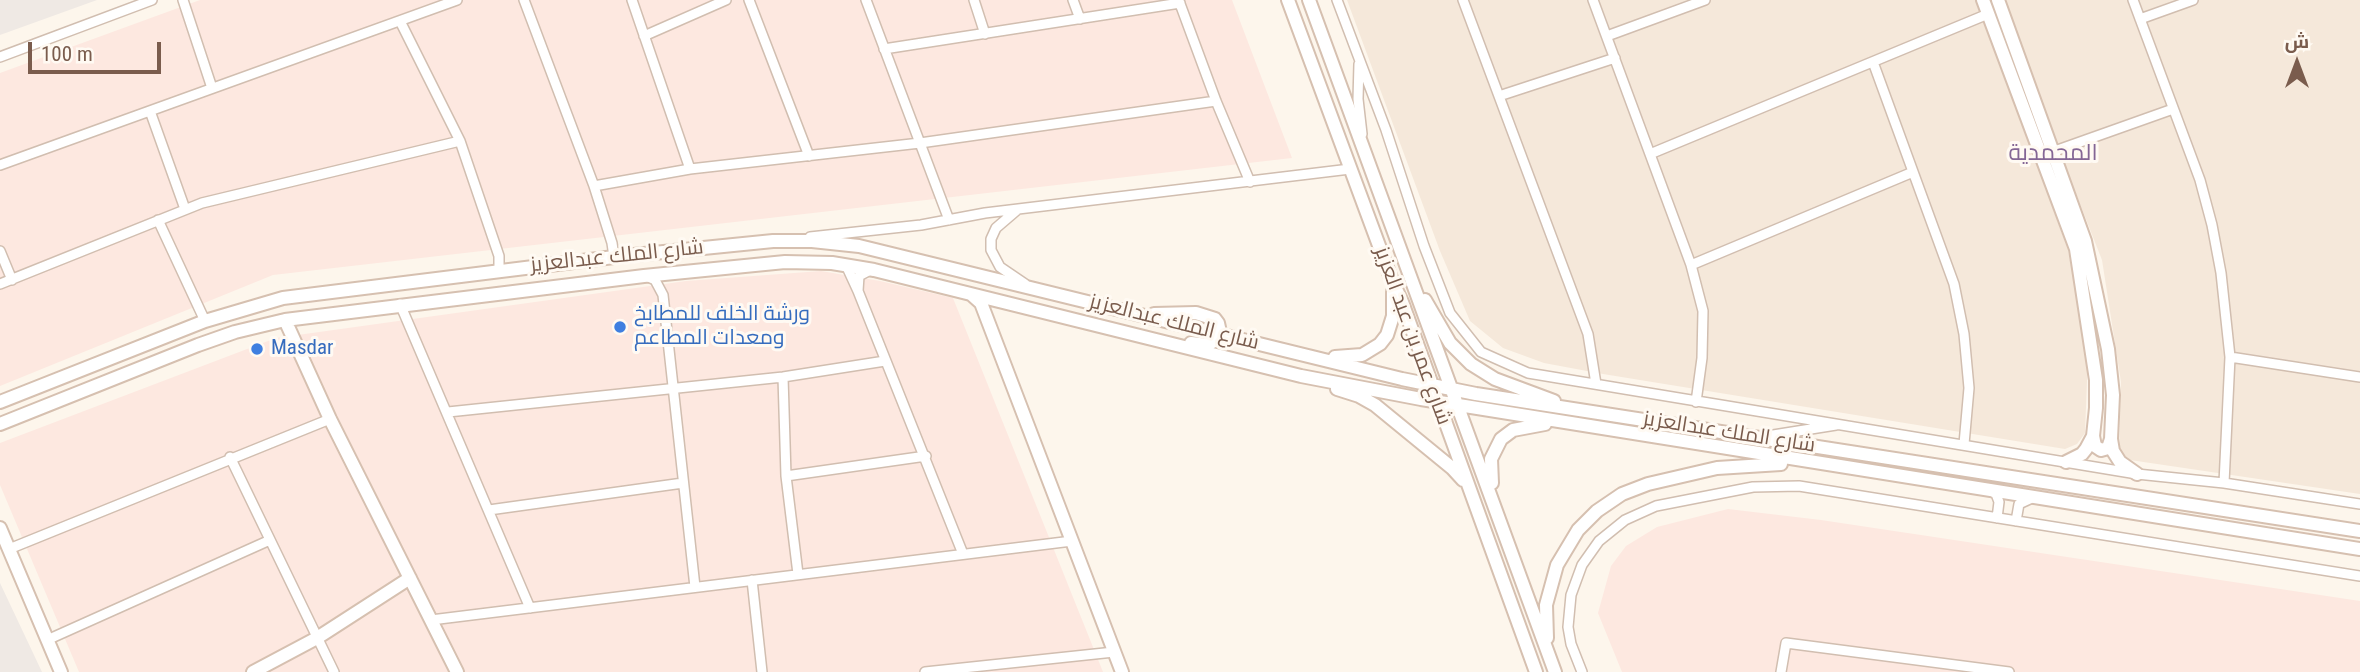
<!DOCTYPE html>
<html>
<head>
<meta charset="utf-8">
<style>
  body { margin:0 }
  #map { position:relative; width:2360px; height:672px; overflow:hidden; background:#fdf6ec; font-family:"Roboto Condensed",Cairo,sans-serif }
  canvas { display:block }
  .north { position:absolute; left:2262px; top:28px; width:70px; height:70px; -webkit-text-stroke:5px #fffaf3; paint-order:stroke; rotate:0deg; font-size:19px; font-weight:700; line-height:28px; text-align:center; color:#7a5c4d }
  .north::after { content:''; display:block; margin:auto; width:24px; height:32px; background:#7a5c4d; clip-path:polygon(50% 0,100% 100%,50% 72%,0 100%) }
  .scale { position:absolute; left:28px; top:42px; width:133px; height:32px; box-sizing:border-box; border:4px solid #7a5c4d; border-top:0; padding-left:9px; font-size:21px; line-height:24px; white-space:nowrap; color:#7a5c4d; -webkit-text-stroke:5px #fffaf3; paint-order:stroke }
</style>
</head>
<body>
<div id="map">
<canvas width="2360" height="672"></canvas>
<div class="north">ش</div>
<div class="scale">100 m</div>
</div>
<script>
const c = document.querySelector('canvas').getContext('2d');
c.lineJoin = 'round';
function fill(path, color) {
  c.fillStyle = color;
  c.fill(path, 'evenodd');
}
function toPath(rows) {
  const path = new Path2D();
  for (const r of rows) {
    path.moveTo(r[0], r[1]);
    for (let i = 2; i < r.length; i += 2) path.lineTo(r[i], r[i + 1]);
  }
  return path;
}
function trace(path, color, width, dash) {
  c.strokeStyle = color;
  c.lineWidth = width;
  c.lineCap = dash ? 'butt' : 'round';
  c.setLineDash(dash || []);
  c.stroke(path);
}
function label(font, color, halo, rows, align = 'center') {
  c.font = font + ' "Roboto Condensed",Cairo,sans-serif';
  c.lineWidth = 6;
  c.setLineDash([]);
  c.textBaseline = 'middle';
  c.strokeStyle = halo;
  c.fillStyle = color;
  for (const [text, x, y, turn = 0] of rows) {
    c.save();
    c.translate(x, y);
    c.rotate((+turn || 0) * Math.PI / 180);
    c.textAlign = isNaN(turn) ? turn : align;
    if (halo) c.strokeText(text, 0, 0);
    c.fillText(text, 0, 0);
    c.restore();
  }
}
fill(toPath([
  [1347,0,1977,0,2068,250,2088,355,2085,433,2077,444,2065,449,1603,374,1544,363,1503,348,1470,321,1440,251],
  [2000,0,2360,0,2360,494,2130,460,2119,451,2121,382,2102,260]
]), '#f5e8da');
fill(toPath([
  [200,0,1232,0,1292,158,273,275,0,386,0,73],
  [821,271,880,281,953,298,1103,672,79,672,0,485,0,443,276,338,686,281],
  [1728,509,1821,520,2360,601,2360,672,1622,672,1598,613,1611,566,1626,546,1657,527]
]), '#fde8e0');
fill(toPath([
  [0,0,97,0,0,35],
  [0,583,42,672,0,672]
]), '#efe9e4');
const street = toPath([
  [183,0,212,88],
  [524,0,594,186,612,243,614,257],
  [632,0,690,169],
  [749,0,809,156],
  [866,0,949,220],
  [974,0,985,34],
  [1073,0,1080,19],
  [1337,0,1386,130,1424,246,1450,313,1481,352,1528,373,2137,474,2224,483,2360,504],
  [1463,0,1588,334,1596,384],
  [1593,0,1691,265,1703,311,1702,358,1696,402],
  [2133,0,2200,180,2212,225,2221,273,2230,357,2224,483],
  [1179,1,1216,101,1250,182],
  [2140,19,2193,0],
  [400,21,460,141,499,256,499,271],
  [644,36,726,0],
  [1607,36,1705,0],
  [884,49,1180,3],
  [0,57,152,0],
  [1873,62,1954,284,1964,334,1969,388,1964,444],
  [1359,64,1358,99,1362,134],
  [1499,96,1615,58],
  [150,111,185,209],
  [2052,152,2173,109],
  [1650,154,1988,14],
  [0,165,457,0],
  [594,186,690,169,920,143,1216,101],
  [1017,210,996,228,991,239,991,250,1000,267,1025,284],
  [158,220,205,321],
  [810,237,921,225,985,213,1350,169],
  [0,251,12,280],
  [846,265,858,291,859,276,870,270],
  [1691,265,1913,172],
  [646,276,655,280,663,295,695,587],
  [0,284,202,203,460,141],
  [858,291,963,554],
  [400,304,530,608],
  [2230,357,2360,377],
  [783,377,786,476,926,456],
  [448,412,783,377,885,361],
  [1767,436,1836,425],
  [230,457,334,672],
  [786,476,798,574],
  [1991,491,1996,494,1999,502,1997,518],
  [489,510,683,483],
  [2016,521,2019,504,2032,498],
  [9,549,330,419],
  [752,580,762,672],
  [431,620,1072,541],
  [47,640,270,540],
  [925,672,1114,652],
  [1582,672,1571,644,1568,627,1571,595,1582,565,1599,541,1625,520,1656,506,1753,487,1799,486,2360,576],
  [1781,672,1786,643,2009,672]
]);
const secondary = toPath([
  [1288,0,1391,278,1402,302,1536,672],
  [1309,0,1555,672],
  [1983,0,2076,249,2096,380,2096,408,2093,436,2086,449,2082,454,2066,462],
  [1998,0,2085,241,2108,349,2113,395,2111,439,2113,451,2120,462,2137,474],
  [972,295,981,303,1122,672],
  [1425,300,1450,343,1471,364,1495,379,1554,401],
  [1154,314,1196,313,1215,319,1218,323,1220,332,1216,340,1207,345,1191,343],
  [285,320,330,419,457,672],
  [1335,357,1362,355,1380,344,1387,335,1393,316,1393,292],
  [1337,389,1359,396,1375,405,1452,468,1463,480],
  [0,402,205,321,283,298,614,257,773,241,812,241,859,246,1402,379,1476,394,2360,531],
  [0,424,198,345,235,332,285,320,644,276,785,262,832,263,874,270,1301,376,1421,399,2360,549],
  [2093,436,2095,446,2101,450,2108,448,2111,439],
  [1492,483,1491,459,1501,439,1513,430,1545,424],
  [0,528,61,672],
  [1547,638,1546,605,1557,565,1578,530,1597,511,1622,494,1648,484,1717,468,1781,464],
  [253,672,317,638,410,578]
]);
trace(street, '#d1beb0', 12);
trace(secondary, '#d6c0b0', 16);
trace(street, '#fff', 9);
trace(secondary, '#fff', 12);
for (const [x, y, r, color] of [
  [620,327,7,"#3f7fe0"],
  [257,349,7,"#3f7fe0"]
]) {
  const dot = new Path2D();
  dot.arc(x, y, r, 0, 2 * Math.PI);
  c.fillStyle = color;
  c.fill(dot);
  trace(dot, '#fffaf3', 2.5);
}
label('21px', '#7a5c4d', '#fffaf3', [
  ["شارع الملك عبدالعزيز",617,257,-6],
  ["شارع الملك عبدالعزيز",1174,323,14],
  ["شارع عمر بن عبد العزيز",1412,336,70],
  ["شارع الملك عبدالعزيز",1729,433,9]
]);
label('21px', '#366cbe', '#fffaf3', [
  ["ورشة الخلف للمطابخ",634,315],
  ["ومعدات المطاعم",634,339],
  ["Masdar",271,349]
], 'left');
label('23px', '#846695', '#fffaf3', [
  ["المحمدية",2053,154]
]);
</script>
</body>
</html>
